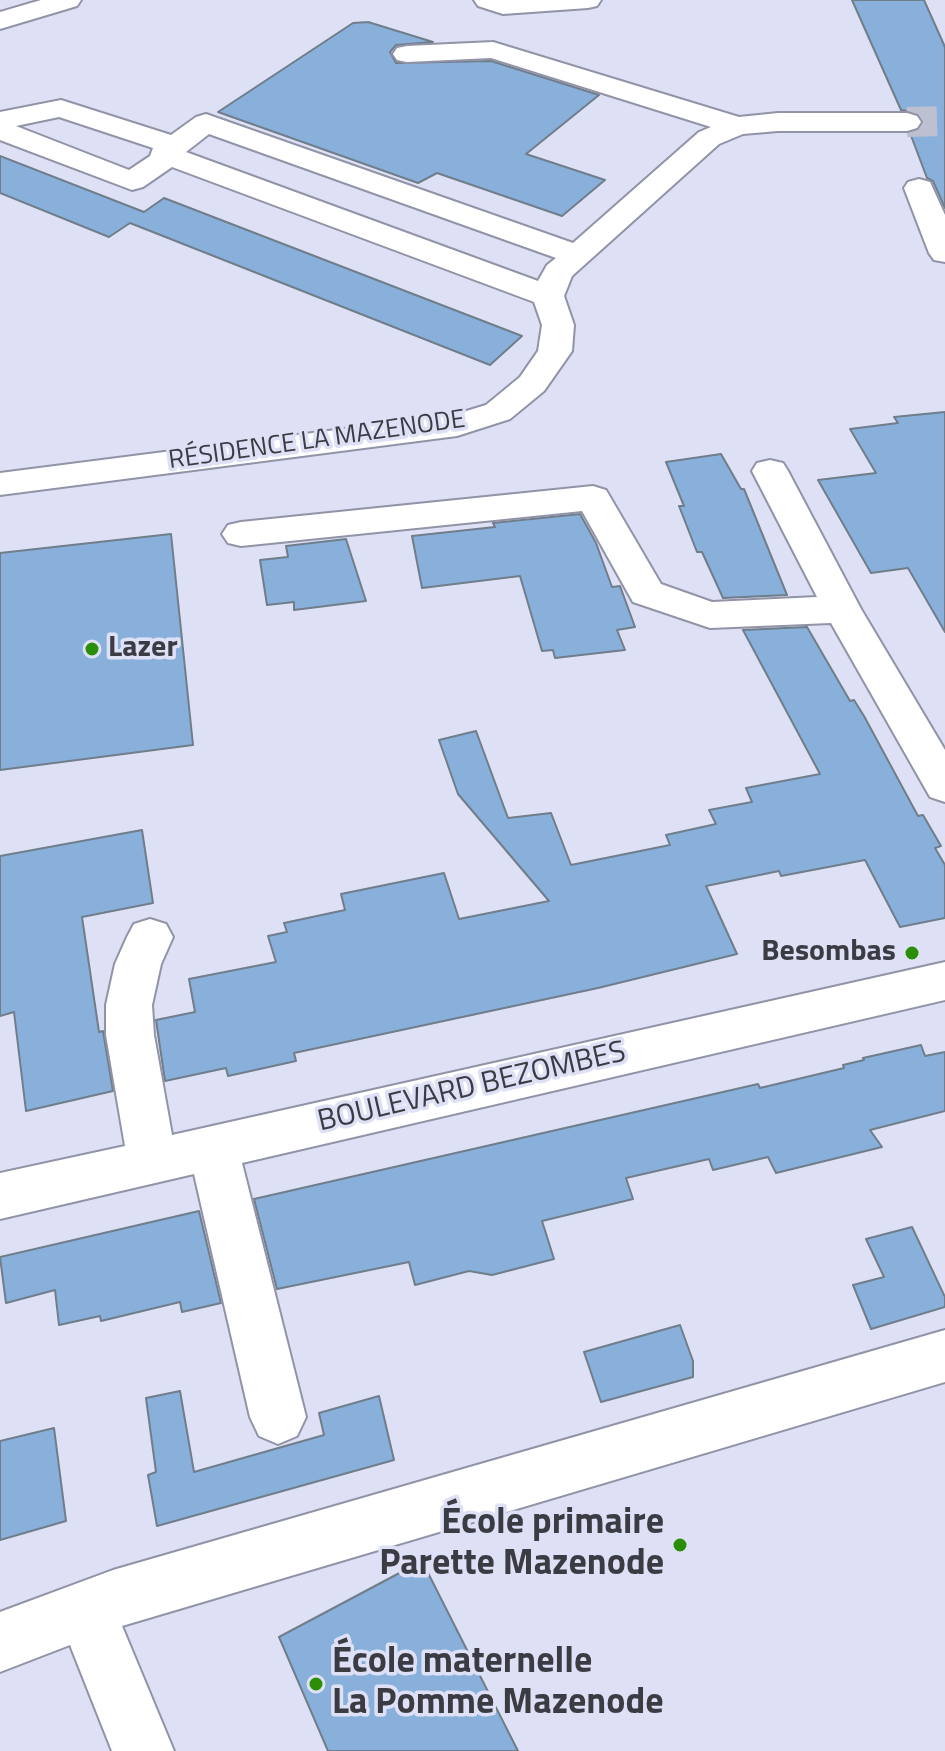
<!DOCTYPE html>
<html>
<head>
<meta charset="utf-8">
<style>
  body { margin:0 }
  canvas { display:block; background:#dee1f5 }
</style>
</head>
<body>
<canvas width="945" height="1751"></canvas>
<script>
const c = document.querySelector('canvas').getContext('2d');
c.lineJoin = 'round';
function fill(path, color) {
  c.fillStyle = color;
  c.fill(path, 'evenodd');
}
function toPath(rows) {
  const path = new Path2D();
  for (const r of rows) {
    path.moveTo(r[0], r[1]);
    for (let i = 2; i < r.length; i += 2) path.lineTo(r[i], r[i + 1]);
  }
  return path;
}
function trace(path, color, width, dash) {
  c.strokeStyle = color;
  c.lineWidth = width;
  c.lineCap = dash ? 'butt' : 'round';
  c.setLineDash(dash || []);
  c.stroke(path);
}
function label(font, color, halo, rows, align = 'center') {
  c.font = font + ' "Titillium Web",sans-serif';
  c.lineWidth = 7;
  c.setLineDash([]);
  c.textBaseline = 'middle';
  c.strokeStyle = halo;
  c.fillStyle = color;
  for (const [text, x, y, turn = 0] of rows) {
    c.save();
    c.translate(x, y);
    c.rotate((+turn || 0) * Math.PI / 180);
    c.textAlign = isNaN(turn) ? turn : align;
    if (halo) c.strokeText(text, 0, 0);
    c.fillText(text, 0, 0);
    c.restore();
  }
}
const building = toPath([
  [852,0,924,0,945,47,945,208,933,181,927,178,910,133,920,130,924,120,918,113,901,110,852,0],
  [368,22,433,42,396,45,390,52,396,63,491,61,599,95,526,154,605,180,562,216,437,173,418,183,218,112,353,23,368,22],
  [0,156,144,212,164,198,522,336,490,365,130,223,109,237,0,193,0,156],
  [945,412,945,632,908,568,871,573,818,480,876,473,850,429,898,423,894,417,945,412],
  [721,454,741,489,744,489,787,595,723,598,702,552,697,552,679,506,684,506,666,462,721,454],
  [580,514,596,543,612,587,620,586,635,627,617,630,625,650,555,658,553,650,542,651,520,576,422,588,412,536,495,527,493,523,580,514],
  [171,534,193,745,0,770,0,553,171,534],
  [346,539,366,601,294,610,294,602,267,605,260,560,288,557,286,546,346,539],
  [807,627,850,701,854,700,864,716,918,816,923,815,941,846,935,848,945,865,945,918,900,927,865,860,781,876,779,871,706,886,737,954,598,988,294,1053,296,1061,228,1076,226,1068,165,1081,156,1020,195,1012,189,979,276,962,268,936,287,932,284,923,345,910,341,894,444,873,459,919,549,901,458,794,439,740,476,731,508,818,551,813,571,865,670,845,666,835,716,824,709,810,752,802,746,788,820,774,743,630,807,627],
  [142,830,153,903,82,917,99,1032,103,1031,113,1091,26,1111,14,1012,0,1016,0,856,142,830],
  [921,1045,925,1056,945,1052,945,1111,870,1130,882,1147,776,1173,768,1157,713,1170,709,1159,626,1178,633,1199,542,1221,554,1259,492,1275,469,1271,415,1285,409,1262,277,1289,254,1199,758,1084,760,1088,844,1068,843,1065,864,1060,863,1058,921,1045],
  [199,1211,221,1303,182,1312,180,1302,101,1321,100,1316,59,1325,55,1290,6,1303,0,1257,199,1211],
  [912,1227,945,1297,945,1307,871,1329,853,1285,884,1277,866,1239,912,1227],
  [680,1325,693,1361,693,1377,601,1402,584,1352,680,1325],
  [180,1391,194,1472,324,1435,319,1413,379,1396,394,1460,157,1526,148,1475,156,1472,146,1398,180,1391],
  [54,1428,66,1521,0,1540,0,1441,54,1428],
  [422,1561,518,1751,328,1751,279,1637,422,1561]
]);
fill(building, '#89b0db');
trace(building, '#707d8b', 2);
trace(toPath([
  [907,122,945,121]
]), '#bdc0d1', 30, [30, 15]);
const minor = toPath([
  [41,0,81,0,77,6,0,29,0,12,41,0],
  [474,0,601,0,597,6,588,8,503,14,478,6,474,0],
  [493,42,739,117,778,113,907,113,917,116,921,122,917,128,907,131,778,131,743,134,719,144,572,276,564,296,574,325,572,351,544,391,510,419,457,436,0,495,0,473,453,415,486,405,520,377,538,351,542,325,534,302,172,167,143,187,132,190,0,140,0,112,61,100,171,135,196,117,206,114,573,243,699,132,711,127,491,58,407,62,397,60,393,54,397,48,407,46,493,42],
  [59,117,153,148,150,156,129,170,16,126,59,117],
  [209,134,556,258,547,265,538,281,186,152,209,134],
  [919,179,930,182,945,215,945,262,934,260,929,253,904,188,908,182,919,179],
  [770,460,783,463,788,471,861,609,945,750,945,802,930,797,831,623,710,628,633,602,582,511,241,546,228,543,222,534,228,525,241,522,593,486,606,490,661,584,712,602,817,597,752,471,757,463,770,460],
  [150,919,166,924,173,937,161,964,152,1005,154,1035,172,1135,945,962,945,1000,242,1163,306,1417,297,1436,278,1444,259,1436,250,1417,194,1174,0,1219,0,1173,125,1146,106,1035,106,1005,115,964,127,937,134,924,150,919],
  [945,1330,945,1382,122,1626,174,1751,112,1751,70,1645,0,1672,0,1612,113,1570,945,1330]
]);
trace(minor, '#9193a6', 4);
fill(minor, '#fff');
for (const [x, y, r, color] of [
  [92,649,8,"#2b8e07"],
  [912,953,8,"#2b8e07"],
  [680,1545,8,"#2b8e07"],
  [316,1684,8,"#2b8e07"]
]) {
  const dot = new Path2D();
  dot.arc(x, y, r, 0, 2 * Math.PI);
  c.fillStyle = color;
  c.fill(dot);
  trace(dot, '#dee1f5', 3);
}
label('26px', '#3a3b43', '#dee1f5', [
  ["RÉSIDENCE LA MAZENODE",317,441,-8]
]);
label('bold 30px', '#3a3b43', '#dee1f5', [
  ["Lazer",108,649],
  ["Besombas",896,953,"right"]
], 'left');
label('30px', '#3a3b43', '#dee1f5', [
  ["BOULEVARD BEZOMBES",472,1088,-13]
]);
label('bold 36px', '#3a3b43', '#dee1f5', [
  ["École primaire",664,1524],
  ["Parette Mazenode",664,1565],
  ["École maternelle",332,1663,"left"],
  ["La Pomme Mazenode",332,1704,"left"]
], 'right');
</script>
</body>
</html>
